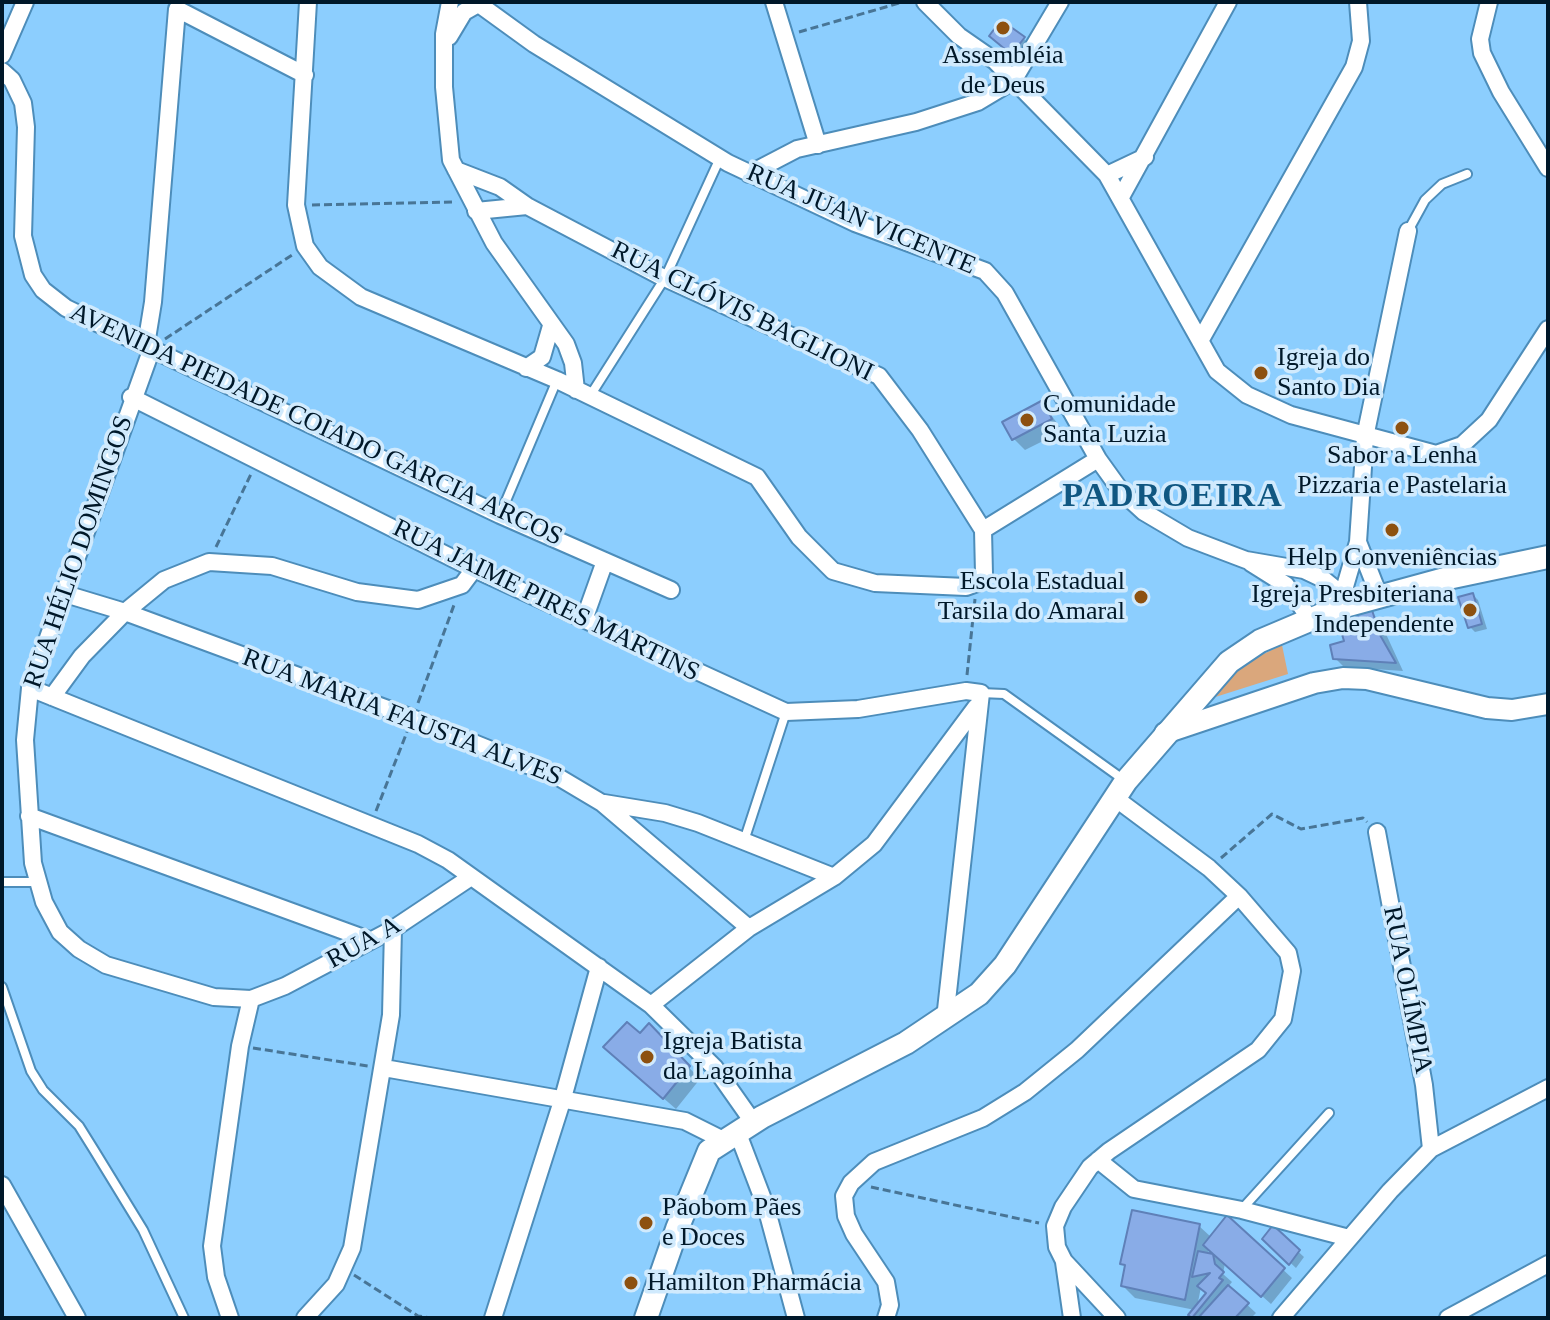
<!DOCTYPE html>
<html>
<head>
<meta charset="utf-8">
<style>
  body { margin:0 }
  #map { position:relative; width:1550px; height:1320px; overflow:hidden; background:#8ccefe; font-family:"Times New Roman",serif }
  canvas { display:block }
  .frame { position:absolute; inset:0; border:4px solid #001829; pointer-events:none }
</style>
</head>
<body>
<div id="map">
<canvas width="1550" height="1320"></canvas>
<div class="frame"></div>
</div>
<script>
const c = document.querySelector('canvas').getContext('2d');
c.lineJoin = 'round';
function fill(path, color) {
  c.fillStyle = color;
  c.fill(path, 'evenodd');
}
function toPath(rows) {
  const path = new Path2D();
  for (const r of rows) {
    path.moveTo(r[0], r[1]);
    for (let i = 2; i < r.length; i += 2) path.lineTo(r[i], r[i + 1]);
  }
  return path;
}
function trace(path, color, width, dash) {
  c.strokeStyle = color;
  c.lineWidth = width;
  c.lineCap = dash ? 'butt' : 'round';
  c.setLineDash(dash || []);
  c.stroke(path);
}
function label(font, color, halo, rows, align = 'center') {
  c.font = font + ' "Times New Roman",serif';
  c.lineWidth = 7;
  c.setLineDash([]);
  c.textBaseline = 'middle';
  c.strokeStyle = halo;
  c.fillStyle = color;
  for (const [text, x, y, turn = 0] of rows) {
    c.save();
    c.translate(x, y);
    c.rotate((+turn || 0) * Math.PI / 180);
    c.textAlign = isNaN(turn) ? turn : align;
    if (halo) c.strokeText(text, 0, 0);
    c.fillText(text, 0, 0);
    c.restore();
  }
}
fill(toPath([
  [1282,645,1288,674,1209,699,1212,689,1245,663]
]), '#daa77c');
fill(toPath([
  [1024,39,1029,44,1020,55,997,41],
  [1042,403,1063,431,1025,450,1013,438],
  [1473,595,1478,600,1487,629,1475,632,1470,627],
  [1371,612,1380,621,1403,671,1344,667,1335,658],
  [649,1026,700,1079,676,1109,618,1059],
  [1227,1218,1292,1278,1271,1304,1225,1263,1223,1274,1232,1282,1228,1287,1256,1313,1251,1318,1194,1318,1191,1315,1195,1310,1135,1298,1123,1286,1127,1268,1122,1264,1199,1226,1211,1237],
  [1209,1248,1217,1257,1208,1255],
  [1201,1287,1208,1293,1197,1307],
  [1273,1228,1304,1257,1296,1268,1265,1239]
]), '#0003');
const building = toPath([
  [1001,20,1025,37,1014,51,1006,50,989,36,1001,20],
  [1043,400,1052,419,1012,440,1002,422,1043,400],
  [1473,593,1482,624,1468,628,1458,597,1473,593],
  [1372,610,1380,635,1396,663,1333,659,1330,645,1344,641,1341,631,1351,616,1372,610],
  [627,1022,640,1033,649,1023,690,1066,663,1099,603,1047,627,1022],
  [1132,1210,1200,1224,1185,1300,1121,1286,1125,1265,1120,1264,1132,1210],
  [1227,1215,1285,1268,1261,1297,1203,1245,1227,1215],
  [1273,1225,1300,1250,1289,1265,1262,1239,1273,1225],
  [1198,1251,1213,1254,1215,1264,1224,1272,1219,1278,1223,1280,1192,1318,1188,1315,1206,1293,1197,1286,1210,1273,1192,1277,1198,1251],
  [1228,1285,1249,1303,1235,1318,1198,1318,1228,1285]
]);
fill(building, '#89ace7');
trace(building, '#5f80b8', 2);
const service = toPath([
  [1408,231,1425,200,1442,184,1467,174],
  [590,396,665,278,720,158],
  [500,515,557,380],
  [981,693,1004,694,1124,780],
  [744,841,786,712],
  [2,882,37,882],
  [2,987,31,1071,43,1090,79,1126,94,1150,143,1230,184,1318],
  [1242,1209,1329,1113]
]);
const minor = toPath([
  [308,2,296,205,305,246,320,267,361,297,557,380,757,477,799,537,833,571,875,583,966,587,977,583,984,574,983,530,920,430,879,376,658,275,527,206,500,187,456,170],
  [450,2,444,34,444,87,451,160,494,243,566,344,573,363,576,390],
  [476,2,534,44,728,163,855,223,985,271,1005,293,1098,459,1121,491,1144,512,1188,538,1246,560,1304,570,1323,579,1334,588,1338,608],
  [774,2,818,145],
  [925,2,959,36,995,61,1107,175,1217,371,1247,395,1291,415,1436,454,1462,445,1489,420,1548,329],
  [1489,2,1480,39,1482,53,1501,92,1548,168],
  [449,37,464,12,478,4],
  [2,55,25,2],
  [2,71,12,80,23,103,26,127,23,236,33,275,43,290,66,308,95,322,500,515,671,590],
  [749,174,797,149,916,122,978,102,1013,81,1060,2],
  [1107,175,1145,157],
  [1121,197,1228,2],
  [476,211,527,206],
  [1200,341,1354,67,1361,41,1358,2],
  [146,345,153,302,177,9,305,75],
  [152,348,30,688,25,740,33,863,44,902,60,932,79,949,106,965,214,997,251,999,285,986,393,929,471,877],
  [526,368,542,357,551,326],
  [131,397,474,569,786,712,858,709,966,691,981,693,945,1019],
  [983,530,1098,459],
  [1358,542,1380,598],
  [1251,563,1286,585,1310,619],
  [62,593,125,612,412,718,560,778,602,803,749,928],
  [1339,607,1358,542,1365,437,1408,231],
  [585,617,605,561],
  [30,688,418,844,448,860,651,1005,715,1068,753,1122],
  [52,697,82,656,125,612,164,580,209,562,272,566,357,592,418,600,462,585,474,569],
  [1115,798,1209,868,1239,896,1288,953,1292,971,1283,1019,1258,1050,1109,1151,1090,1167,1063,1207,1055,1226,1057,1247,1064,1261,1117,1318],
  [604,803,665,813,698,823,834,877],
  [29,816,369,940],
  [1377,832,1424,1085,1431,1149],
  [651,1005,749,928,834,877,874,844,976,707],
  [384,1068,685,1121,725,1141],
  [737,1131,766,1207,796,1318],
  [1098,1160,1134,1189,1242,1210,1349,1238],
  [2,1185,77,1318],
  [1064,1262,1072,1318],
  [230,1318,216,1277,212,1246,240,1046,251,999],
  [305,1318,336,1284,352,1248,391,1015,393,929],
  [493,1318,563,1098,599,967],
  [886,1318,890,1305,886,1282,854,1234,846,1216,844,1196,851,1183,874,1162,983,1118,1025,1092,1077,1050,1239,896],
  [1281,1318,1390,1191,1431,1149,1548,1088],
  [1448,1318,1548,1264]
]);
const tertiary = toPath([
  [1165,733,1314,683,1343,678,1367,679,1487,708,1512,710,1548,704]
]);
const secondary = toPath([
  [646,1318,677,1229,709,1151,762,1117,906,1043,979,994,1005,965,1126,781,1229,662,1260,641,1338,608,1448,578,1548,557]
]);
trace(service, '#4d8dba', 12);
trace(minor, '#4d8dba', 20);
trace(tertiary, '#4d8dba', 24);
trace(secondary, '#4d8dba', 26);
trace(toPath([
  [799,32,903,2],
  [312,205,456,202],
  [165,339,292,255],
  [216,547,251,474],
  [967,675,975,599],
  [418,703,454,605],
  [376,811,407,732],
  [1221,858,1272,814,1301,829,1363,818,1367,822],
  [253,1048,368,1066],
  [871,1187,1039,1223],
  [354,1275,418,1316,431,1318]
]), '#487596', 3, [8, 4]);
trace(service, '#fff', 8);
trace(minor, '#fff', 16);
trace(tertiary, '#fff', 20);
trace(secondary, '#fff', 22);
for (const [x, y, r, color] of [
  [1003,28,8,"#8d5110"],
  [1261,373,8,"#8d5110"],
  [1027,420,8,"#8d5110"],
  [1402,428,8,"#8d5110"],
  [1392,530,8,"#8d5110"],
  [1141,597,8,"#8d5110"],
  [1470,610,8,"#8d5110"],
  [647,1057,8,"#8d5110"],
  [646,1223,8,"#8d5110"],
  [631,1283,8,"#8d5110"]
]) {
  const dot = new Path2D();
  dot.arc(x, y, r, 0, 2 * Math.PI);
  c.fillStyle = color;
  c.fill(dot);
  trace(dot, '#d0eafd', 3);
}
label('26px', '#001829', '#d0eafd', [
  ["Assembléia",1003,56,"center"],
  ["de Deus",1003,86,"center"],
  ["Igreja do",1277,358],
  ["Santo Dia",1277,388],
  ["Comunidade",1043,405],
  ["Santa Luzia",1043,435],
  ["Sabor a Lenha",1402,456,"center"],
  ["Pizzaria e Pastelaria",1402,486,"center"],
  ["Help Conveniências",1392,558,"center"],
  ["Escola Estadual",1125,582,"right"],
  ["Tarsila do Amaral",1125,612,"right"],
  ["Igreja Presbiteriana",1454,595,"right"],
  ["Independente",1454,625,"right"],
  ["Igreja Batista",663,1042],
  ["da Lagoínha",663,1072],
  ["Pãobom Pães",662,1208],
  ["e Doces",662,1238],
  ["Hamilton Pharmácia",647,1283]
], 'left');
label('26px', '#001829', '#d0eafd', [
  ["RUA JUAN VICENTE",861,220,23],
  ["RUA CLÓVIS BAGLIONI",742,312,26],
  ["AVENIDA PIEDADE COIADO GARCIA ARCOS",316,425,25],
  ["RUA HÉLIO DOMINGOS",79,552,-71],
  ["RUA JAIME PIRES MARTINS",546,601,26],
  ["RUA MARIA FAUSTA ALVES",402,718,21],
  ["RUA A",364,943,-29],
  ["RUA OLÍMPIA",1407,990,79]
]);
c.letterSpacing = '2px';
label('bold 34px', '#105781', '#d0eafd', [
  ["PADROEIRA",1173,497]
]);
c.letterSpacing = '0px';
</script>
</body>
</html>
